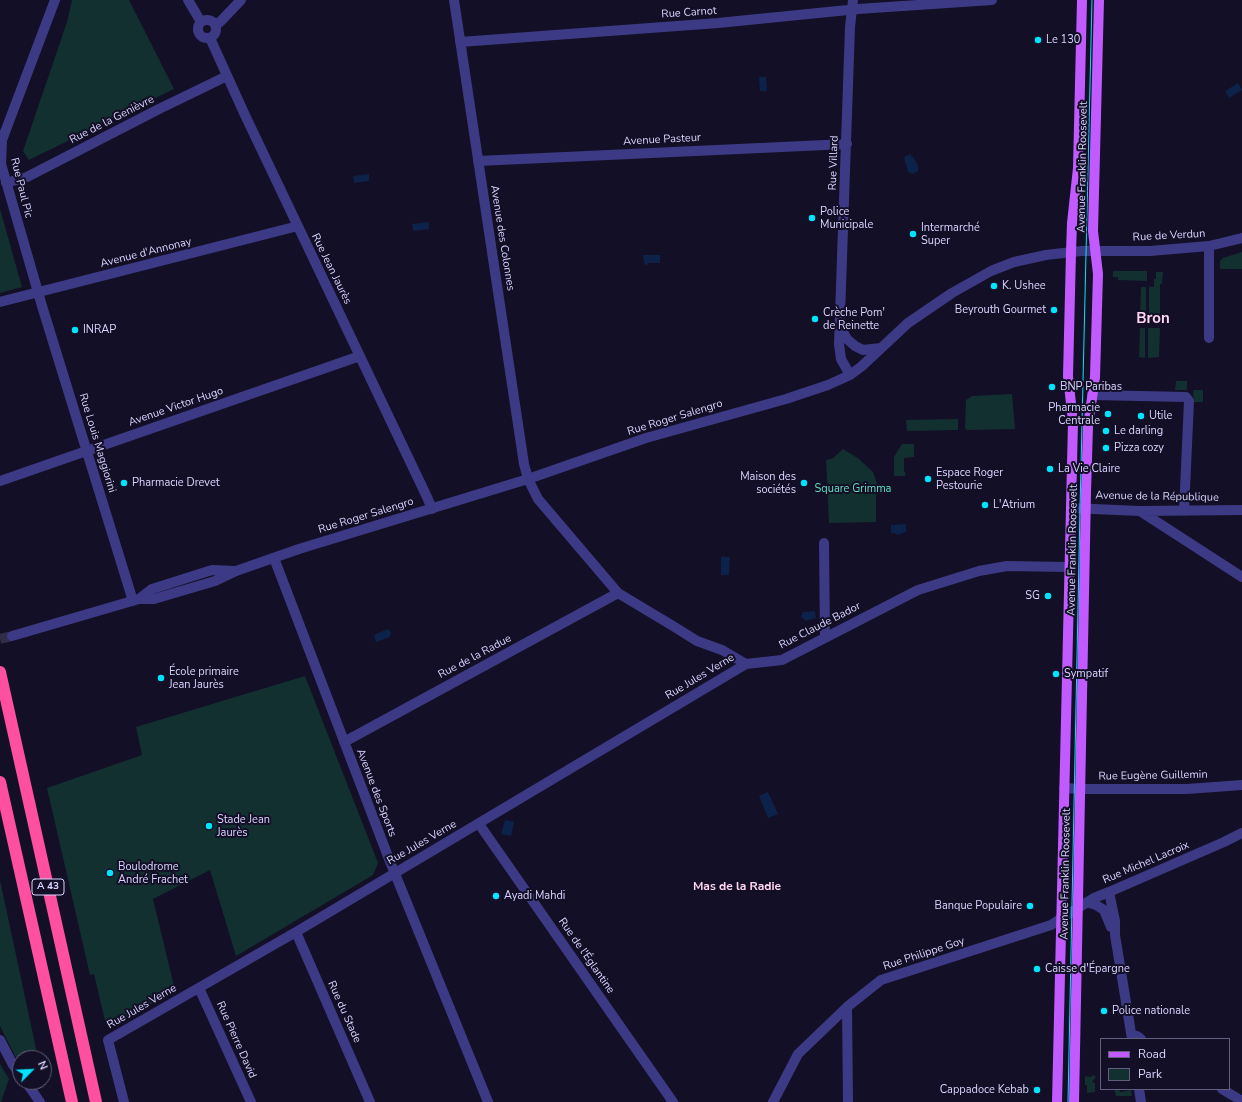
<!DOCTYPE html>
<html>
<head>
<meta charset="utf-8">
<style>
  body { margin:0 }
  #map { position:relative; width:1242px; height:1102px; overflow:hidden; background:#130f26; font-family:"Nunito Sans",sans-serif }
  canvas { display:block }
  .legend { position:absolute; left:1100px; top:1038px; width:130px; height:52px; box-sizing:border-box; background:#130f26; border:1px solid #625e7d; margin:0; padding:5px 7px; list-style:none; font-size:12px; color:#d9d4ff }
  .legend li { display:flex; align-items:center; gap:8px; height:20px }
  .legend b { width:20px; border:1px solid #625e7d }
  .north { position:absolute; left:12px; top:1050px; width:40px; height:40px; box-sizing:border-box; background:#130f26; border:1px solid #625e7d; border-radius:50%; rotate:66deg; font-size:11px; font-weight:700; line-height:16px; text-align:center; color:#d9d4ff }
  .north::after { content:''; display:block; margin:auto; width:14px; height:18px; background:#00e5ff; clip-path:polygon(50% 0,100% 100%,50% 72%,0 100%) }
</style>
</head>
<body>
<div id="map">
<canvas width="1242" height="1102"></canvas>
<ul class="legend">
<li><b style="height:5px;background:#c25bff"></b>Road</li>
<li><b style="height:11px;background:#12302f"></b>Park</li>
</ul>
<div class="north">N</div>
</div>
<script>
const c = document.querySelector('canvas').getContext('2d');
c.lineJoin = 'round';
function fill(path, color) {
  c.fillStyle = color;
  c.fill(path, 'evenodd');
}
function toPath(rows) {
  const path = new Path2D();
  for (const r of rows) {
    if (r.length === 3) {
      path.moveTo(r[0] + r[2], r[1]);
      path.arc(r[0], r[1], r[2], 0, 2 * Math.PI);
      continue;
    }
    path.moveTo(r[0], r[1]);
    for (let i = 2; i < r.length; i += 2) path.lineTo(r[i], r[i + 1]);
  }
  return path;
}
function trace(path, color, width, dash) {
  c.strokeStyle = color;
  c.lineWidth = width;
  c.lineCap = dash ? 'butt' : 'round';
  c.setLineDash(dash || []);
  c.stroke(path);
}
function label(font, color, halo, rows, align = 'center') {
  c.font = font + ' "Nunito Sans",sans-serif';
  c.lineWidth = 4;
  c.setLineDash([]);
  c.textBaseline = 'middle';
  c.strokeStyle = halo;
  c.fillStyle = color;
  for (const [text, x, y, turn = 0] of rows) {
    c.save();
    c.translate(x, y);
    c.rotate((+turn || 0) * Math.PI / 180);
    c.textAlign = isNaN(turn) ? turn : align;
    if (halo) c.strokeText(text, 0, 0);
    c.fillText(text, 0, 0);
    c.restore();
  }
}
fill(toPath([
  [72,0,129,0,174,89,29,160,23,151,67,22],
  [0,209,22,287,0,293],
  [1242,252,1242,269,1220,269,1220,261,1223,258],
  [1113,271,1147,271,1147,281,1118,280,1118,277,1113,277],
  [1156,272,1163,272,1162,284,1160,284,1160,316,1149,316,1149,287,1154,287,1154,279,1156,279],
  [1141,287,1146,287,1146,315,1140,315],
  [1140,328,1145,328,1145,358,1139,357],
  [1148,328,1160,328,1159,357,1148,358],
  [1176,381,1187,381,1187,390,1175,390],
  [1193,390,1203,390,1203,402,1194,402],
  [1012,394,1015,429,967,430,965,428,966,400,972,396],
  [958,419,958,430,907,431,906,420],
  [902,444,914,444,914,457,904,458,904,472,905,472,905,476,894,476,894,457],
  [843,449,859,459,873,472,878,486,876,497,876,522,829,523,826,460,832,459],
  [305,676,378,863,373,875,236,956,210,870,153,899,175,990,117,1024,106,1025,94,974,90,975,47,788,142,755,136,727],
  [0,880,38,1058,20,1058,20,1061,15,1056,0,1026],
  [0,1064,9,1079,1,1102,0,1102],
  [1093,1075,1096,1077,1092,1082,1095,1083,1095,1092,1087,1093,1087,1085,1085,1085,1085,1076,1090,1077],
  [1114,1089,1118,1089,1121,1092,1131,1090,1132,1096,1116,1096]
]), '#12302f');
fill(toPath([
  [759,77,766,77,767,91,760,91],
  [1238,83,1242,90,1229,98,1225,91],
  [910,154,915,160,918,166,918,171,913,174,908,172,904,157],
  [369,174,369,181,354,183,353,176],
  [429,222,429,229,413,231,412,224],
  [643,255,660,255,660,263,648,263,647,265,645,265,645,263,644,263],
  [906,524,906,532,898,535,894,533,891,533,891,525],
  [721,557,730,557,729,575,721,575],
  [815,611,816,618,806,621,802,618,801,616,803,612],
  [388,629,391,632,390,637,376,642,374,635],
  [768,792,778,814,768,818,759,796],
  [505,820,514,822,511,836,501,834]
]), '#0c2248');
trace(toPath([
  [0,639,12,636]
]), '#312d47', 10, [10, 5]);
trace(toPath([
  [55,0,2,140,1,164,42,306,133,601],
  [188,0,201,22],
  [454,0,524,464,528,479,538,499,618,593,673,626,697,641,722,650,746,664,782,660,918,590,979,571,1007,566,1069,567],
  [207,29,9],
  [216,25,221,21,241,0],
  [210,38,244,113,427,497,432,509],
  [460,42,718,23,858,9,992,0],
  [478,161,847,144],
  [6,183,27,177,159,109,227,76],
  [1209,246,1209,338],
  [0,302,298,226],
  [840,327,847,339,855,346,863,350,881,348],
  [850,375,841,359,839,344,850,27,853,0],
  [1092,395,1186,397,1189,401,1184,511],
  [0,481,360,356],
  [1071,508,1140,511,1242,510],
  [1140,511,1242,577],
  [824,543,825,638],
  [274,558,389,859,488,1102],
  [139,599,152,589,212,570,235,571],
  [12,636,139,599,154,599,215,581,236,571,299,549,528,479,646,438,786,399,828,385,850,375,862,366,908,323,952,293,991,271,1014,262,1046,255,1081,251,1150,251,1209,246,1242,238],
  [344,742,618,593],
  [1064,788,1080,789,1187,789,1242,785],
  [479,824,673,1102],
  [1109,892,1115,921,1115,935,1132,1039],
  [1087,902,1096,905,1104,910,1111,927],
  [296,932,370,1102],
  [199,988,251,1102],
  [847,1007,848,1102],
  [1132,1036,1137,1036,1141,1039],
  [0,1040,13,1065,20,1074],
  [26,1082,40,1102],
  [1139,1089,1141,1102],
  [1222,1089,1242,1101],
  [124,1102,108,1040,296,932,746,664],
  [773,1102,798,1054,847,1007,881,980,1051,925,1094,898,1109,892,1224,842,1242,833]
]), '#3d3a85', 10);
trace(toPath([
  [1057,1102,1073,422,1068,376,1071,252,1072,223,1078,168,1082,0],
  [1074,1102,1086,492,1088,426,1095,377,1098,274,1093,231,1099,0]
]), '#c25bff', 10);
trace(toPath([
  [0,672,96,1102],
  [0,782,72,1102]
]), '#ff4fa3', 12);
trace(toPath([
  [1068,1102,1080,508,1092,0]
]), '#00e5ff', 1);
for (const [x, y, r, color] of [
  [1038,40,4,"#00e5ff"],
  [812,218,4,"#00e5ff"],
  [913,234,4,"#00e5ff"],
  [994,286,4,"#00e5ff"],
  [1054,310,4,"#00e5ff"],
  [815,319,4,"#00e5ff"],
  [75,330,4,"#00e5ff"],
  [1052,387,4,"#00e5ff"],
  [1108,414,4,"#00e5ff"],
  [1141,416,4,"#00e5ff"],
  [1106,431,4,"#00e5ff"],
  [1106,448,4,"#00e5ff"],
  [1050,469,4,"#00e5ff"],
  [928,479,4,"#00e5ff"],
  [124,483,4,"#00e5ff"],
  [804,483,4,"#00e5ff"],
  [985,505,4,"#00e5ff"],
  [1048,596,4,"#00e5ff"],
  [1056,674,4,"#00e5ff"],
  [161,678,4,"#00e5ff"],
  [209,826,4,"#00e5ff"],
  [110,873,4,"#00e5ff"],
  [496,896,4,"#00e5ff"],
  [1030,906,4,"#00e5ff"],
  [1037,969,4,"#00e5ff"],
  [1104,1011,4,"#00e5ff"],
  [1037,1090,4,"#00e5ff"]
]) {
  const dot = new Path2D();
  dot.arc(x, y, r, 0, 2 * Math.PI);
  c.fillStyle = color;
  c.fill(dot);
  trace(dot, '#130f26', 1.5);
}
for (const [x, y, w] of [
  [48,887,32]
]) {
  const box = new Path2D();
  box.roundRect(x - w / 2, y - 8, w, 16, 3);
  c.fillStyle = '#130f26';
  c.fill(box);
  trace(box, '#d9d4ff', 1);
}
label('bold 10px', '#d9d4ff', null, [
  ["A 43",48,887]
]);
label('11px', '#d9d4ff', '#130f26', [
  ["Rue Carnot",689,13,-4],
  ["Rue de la Genièvre",112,120,-27],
  ["Avenue Pasteur",662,140,-3],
  ["Rue Villard",834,163,-88],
  ["Avenue Franklin Roosevelt",1083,167,-89],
  ["Rue Paul Pic",21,188,76],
  ["Rue de Verdun",1169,236,-3],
  ["Avenue des Colonnes",502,238,81],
  ["Avenue d'Annonay",146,253,-14],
  ["Rue Jean Jaurès",331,269,64],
  ["Avenue Victor Hugo",176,407,-19],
  ["Rue Roger Salengro",675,418,-17],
  ["Rue Louis Maggiorini",97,443,73],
  ["Avenue de la République",1157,497,1],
  ["Rue Roger Salengro",366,516,-17],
  ["Avenue Franklin Roosevelt",1073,550,-89],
  ["Rue Claude Bador",820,626,-27],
  ["Rue de la Radue",475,657,-28],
  ["Rue Jules Verne",700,677,-31],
  ["Rue Eugène Guillemin",1153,776,-1],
  ["Avenue des Sports",376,793,69],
  ["Rue Jules Verne",422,843,-30],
  ["Rue Michel Lacroix",1146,863,-23],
  ["Avenue Franklin Roosevelt",1066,874,-89],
  ["Rue Philippe Goy",924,954,-18],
  ["Rue de l'Églantine",586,956,55],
  ["Rue Jules Verne",142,1007,-30],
  ["Rue du Stade",344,1012,66],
  ["Rue Pierre David",236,1040,66]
]);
label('11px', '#d9d4ff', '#130f26', [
  ["Le 130",1046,40],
  ["Police",820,212],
  ["Municipale",820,225],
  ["Intermarché",921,228],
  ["Super",921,241],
  ["K. Ushee",1002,286],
  ["Beyrouth Gourmet",1046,310,"right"],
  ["Crèche Pom'",823,313],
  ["de Reinette",823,326],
  ["INRAP",83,330],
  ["BNP Paribas",1060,387],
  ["Pharmacie",1100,408,"right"],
  ["Centrale",1100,421,"right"],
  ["Utile",1149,416],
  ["Le darling",1114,431],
  ["Pizza cozy",1114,448],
  ["La Vie Claire",1058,469],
  ["Espace Roger",936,473],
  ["Pestourie",936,486],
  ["Maison des",796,477,"right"],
  ["sociétés",796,490,"right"],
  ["Pharmacie Drevet",132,483],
  ["L'Atrium",993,505],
  ["SG",1040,596,"right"],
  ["École primaire",169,672],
  ["Jean Jaurès",169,685],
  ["Sympatif",1064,674],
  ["Stade Jean",217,820],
  ["Jaurès",217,833],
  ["Boulodrome",118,867],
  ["André Frachet",118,880],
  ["Ayadi Mahdi",504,896],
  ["Banque Populaire",1022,906,"right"],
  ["Caisse d'Épargne",1045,969],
  ["Police nationale",1112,1011],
  ["Cappadoce Kebab",1029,1090,"right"]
], 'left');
label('11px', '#5fe0c0', '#130f26', [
  ["Square Grimma",853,489]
]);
label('bold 12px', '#ffd6f0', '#130f26', [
  ["Mas de la Radie",737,887]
]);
label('bold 15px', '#ffd6f0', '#130f26', [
  ["Bron",1153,319]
]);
</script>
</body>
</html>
